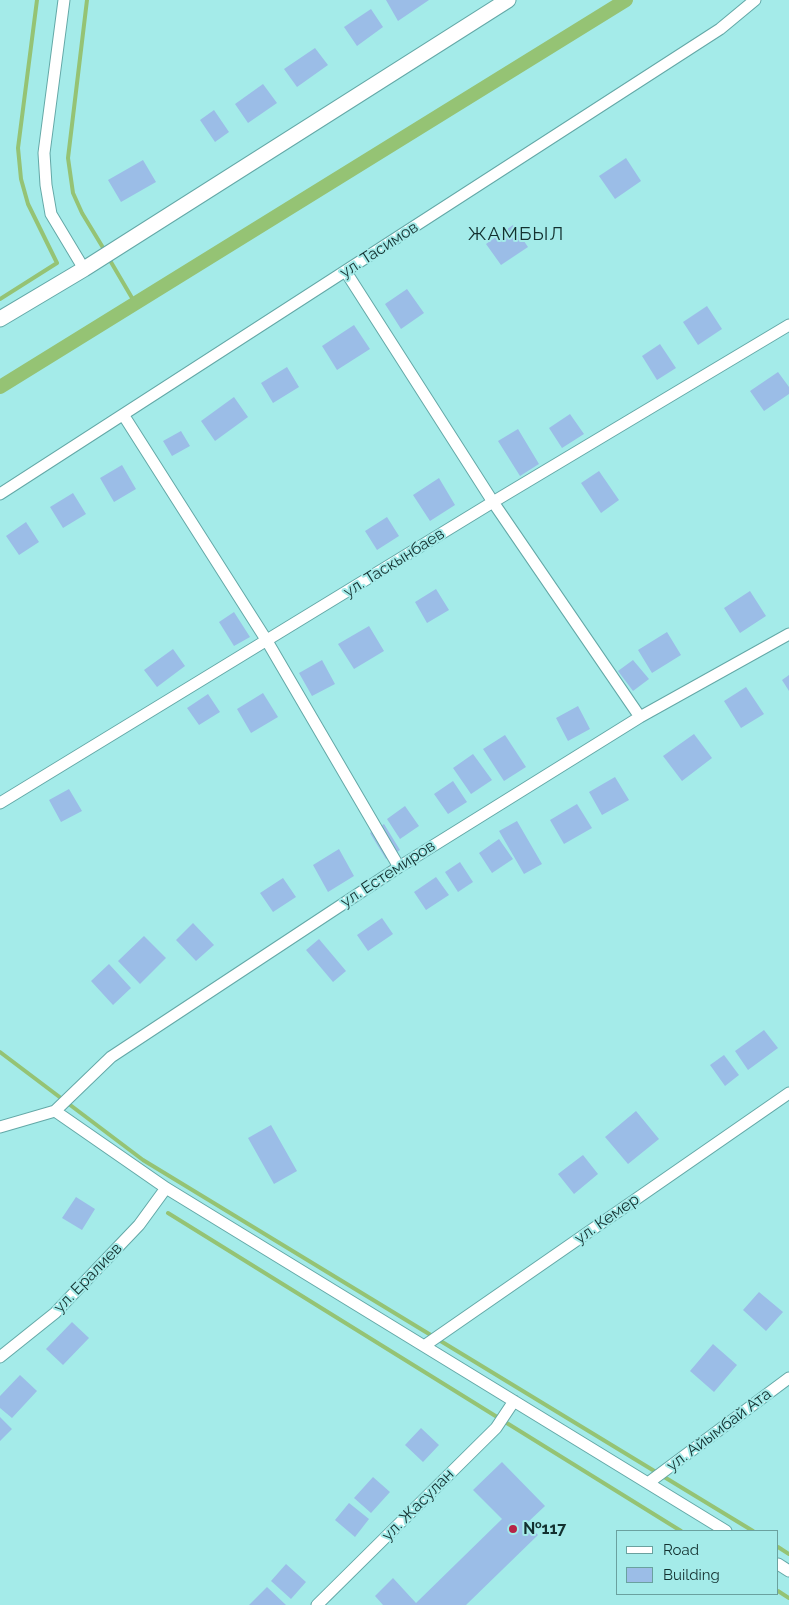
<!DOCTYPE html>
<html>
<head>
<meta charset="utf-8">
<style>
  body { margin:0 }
  #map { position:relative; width:789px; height:1605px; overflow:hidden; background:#a4ebe9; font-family:Raleway,sans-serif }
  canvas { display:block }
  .legend { position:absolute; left:616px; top:1530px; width:162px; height:65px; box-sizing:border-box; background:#a4ebe9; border:1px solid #6aa19f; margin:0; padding:6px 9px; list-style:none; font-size:15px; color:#133130 }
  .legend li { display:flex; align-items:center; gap:10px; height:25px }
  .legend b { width:25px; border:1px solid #6aa19f }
</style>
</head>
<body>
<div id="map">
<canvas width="789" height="1605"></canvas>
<ul class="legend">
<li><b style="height:6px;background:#fff"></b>Road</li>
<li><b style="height:14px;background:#9bbde7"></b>Building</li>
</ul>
</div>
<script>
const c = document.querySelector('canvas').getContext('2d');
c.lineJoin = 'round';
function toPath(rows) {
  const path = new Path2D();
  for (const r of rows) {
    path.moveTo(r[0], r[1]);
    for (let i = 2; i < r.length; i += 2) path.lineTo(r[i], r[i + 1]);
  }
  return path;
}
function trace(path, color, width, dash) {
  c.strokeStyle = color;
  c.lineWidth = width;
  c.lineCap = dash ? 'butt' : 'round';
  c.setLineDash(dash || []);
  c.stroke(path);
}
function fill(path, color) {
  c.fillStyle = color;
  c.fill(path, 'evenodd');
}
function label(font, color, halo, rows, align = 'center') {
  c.font = font + ' Raleway,sans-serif';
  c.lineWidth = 4;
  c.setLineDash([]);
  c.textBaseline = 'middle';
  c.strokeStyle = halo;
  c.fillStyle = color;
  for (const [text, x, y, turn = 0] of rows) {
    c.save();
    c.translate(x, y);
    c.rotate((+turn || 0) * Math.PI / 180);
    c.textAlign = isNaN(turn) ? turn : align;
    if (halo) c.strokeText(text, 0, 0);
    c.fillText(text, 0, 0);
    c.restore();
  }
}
trace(toPath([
  [87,0,68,158,73,193,82,213,105,251],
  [108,257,135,303],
  [0,299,57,263,28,204,21,179,18,148,37,0],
  [0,1052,143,1160,753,1531],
  [168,1213,681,1531],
  [778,1547,789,1554],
  [778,1591,789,1598]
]), '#95c374', 4);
trace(toPath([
  [0,387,626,0]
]), '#95c374', 14);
fill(toPath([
  [386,0,429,0,398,21],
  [371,9,383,27,357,46,344,27],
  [315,48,328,65,297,87,284,69],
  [263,84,277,103,248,123,235,104],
  [214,110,229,132,215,142,200,120],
  [626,158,641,181,615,199,599,176],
  [143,160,156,182,121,202,108,180],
  [513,225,528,247,501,265,486,244],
  [407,289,424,313,401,329,385,304],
  [707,306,722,329,698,345,683,322],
  [354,325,370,349,337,370,322,346],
  [660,344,676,368,657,380,642,356],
  [287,367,299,387,273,403,261,383],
  [778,372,789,387,789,394,764,411,750,391],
  [234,397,248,417,215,441,201,421],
  [570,414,584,434,562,448,549,428],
  [518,429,539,464,520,476,498,441],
  [181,431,190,446,172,456,163,441],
  [122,465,136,489,114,502,100,478],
  [599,471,619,500,601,513,581,483],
  [439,478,455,505,430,521,413,495],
  [73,493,86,514,63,528,50,507],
  [387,517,399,536,377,550,365,531],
  [26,522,39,542,19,555,6,536],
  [436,589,449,610,427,623,415,602],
  [750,591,766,616,740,633,724,608],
  [234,612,250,637,234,646,219,622],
  [369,626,384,651,354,669,338,644],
  [667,632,681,655,652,673,638,650],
  [173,649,185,666,157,687,144,670],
  [322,660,335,684,312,696,299,673],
  [633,660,649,679,633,691,618,671],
  [789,675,789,691,782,680],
  [746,687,764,714,741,728,724,701],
  [263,693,278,717,251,733,237,709],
  [208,694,220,712,199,725,187,708],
  [578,706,590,729,568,741,556,718],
  [694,734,712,758,682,781,663,756],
  [505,735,526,767,504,781,483,749],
  [473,754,492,780,471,794,453,768],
  [615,777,629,800,602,815,589,792],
  [453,781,467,802,448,814,434,794],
  [69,789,82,811,61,822,49,800],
  [577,804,592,828,564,844,550,820],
  [405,806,419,826,400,839,387,819],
  [517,821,542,864,524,874,499,831],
  [384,824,400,850,386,859,370,833],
  [499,839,513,859,492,873,479,853],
  [339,849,354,876,328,892,313,865],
  [460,862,473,882,458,892,445,872],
  [436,877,449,895,426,910,414,892],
  [283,878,296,897,273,912,260,893],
  [382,918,393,934,368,951,357,935],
  [193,923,214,945,196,961,176,940],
  [144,936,166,958,140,984,118,961],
  [319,939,346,971,333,982,306,950],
  [109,964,131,988,113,1005,91,981],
  [764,1030,778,1048,748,1070,735,1051],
  [724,1055,739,1075,725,1086,710,1065],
  [636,1111,659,1139,628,1164,605,1137],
  [271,1125,297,1171,274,1184,248,1138],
  [583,1155,598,1174,574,1194,558,1174],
  [76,1197,95,1209,82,1230,62,1218],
  [759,1292,783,1312,766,1331,743,1310],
  [72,1322,89,1338,63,1365,46,1349],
  [713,1344,737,1365,714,1392,690,1371],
  [20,1375,37,1391,12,1418,0,1408,0,1396],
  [0,1417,12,1429,0,1441],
  [421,1428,439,1445,423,1462,405,1445],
  [502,1462,545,1506,527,1523,538,1535,466,1605,383,1605,375,1596,393,1578,416,1603,502,1519,473,1490],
  [373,1477,390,1492,371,1513,354,1498],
  [349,1503,369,1519,355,1537,335,1520],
  [286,1564,306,1582,291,1599,271,1581],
  [267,1587,286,1605,249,1605]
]), '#9bbde7');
const minor = toPath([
  [64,0,44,153,46,185,51,214,84,269],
  [346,272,493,502,640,717],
  [124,416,267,641,399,867],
  [0,494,720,29,755,0],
  [0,803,493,502,789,325],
  [55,1111,166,1188,726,1531],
  [0,1127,55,1111,111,1057,399,867,640,717,789,634],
  [424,1346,789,1093],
  [0,1357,55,1313,139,1225,166,1188],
  [648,1483,789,1378],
  [778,1564,789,1571],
  [317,1605,496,1428,514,1401]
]);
const secondary = toPath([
  [0,319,84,269,508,0]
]);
trace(minor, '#63a8a7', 13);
trace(secondary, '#63a8a7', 17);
trace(minor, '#fff', 11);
trace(secondary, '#fff', 15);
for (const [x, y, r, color] of [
  [513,1529,5,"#b62447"]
]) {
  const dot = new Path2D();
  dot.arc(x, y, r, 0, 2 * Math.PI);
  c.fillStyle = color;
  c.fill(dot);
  trace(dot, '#a4ebe9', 2);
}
label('16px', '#133130', '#a4ebe9', [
  ["ул. Тасимов",379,250,-33],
  ["ул. Таскынбаев",394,563,-32],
  ["ул. Естемиров",388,874,-33],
  ["ул. Кемер",607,1219,-35],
  ["ул. Ералиев",88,1278,-46],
  ["ул. Айымбай Ата",719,1430,-37],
  ["ул. Жасулан",418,1505,-45]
]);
label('bold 16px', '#133130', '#a4ebe9', [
  ["№117",523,1529]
], 'left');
c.letterSpacing = '1px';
label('19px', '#133130', '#a4ebe9', [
  ["ЖАМБЫЛ",516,234]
]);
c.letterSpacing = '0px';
</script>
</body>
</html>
